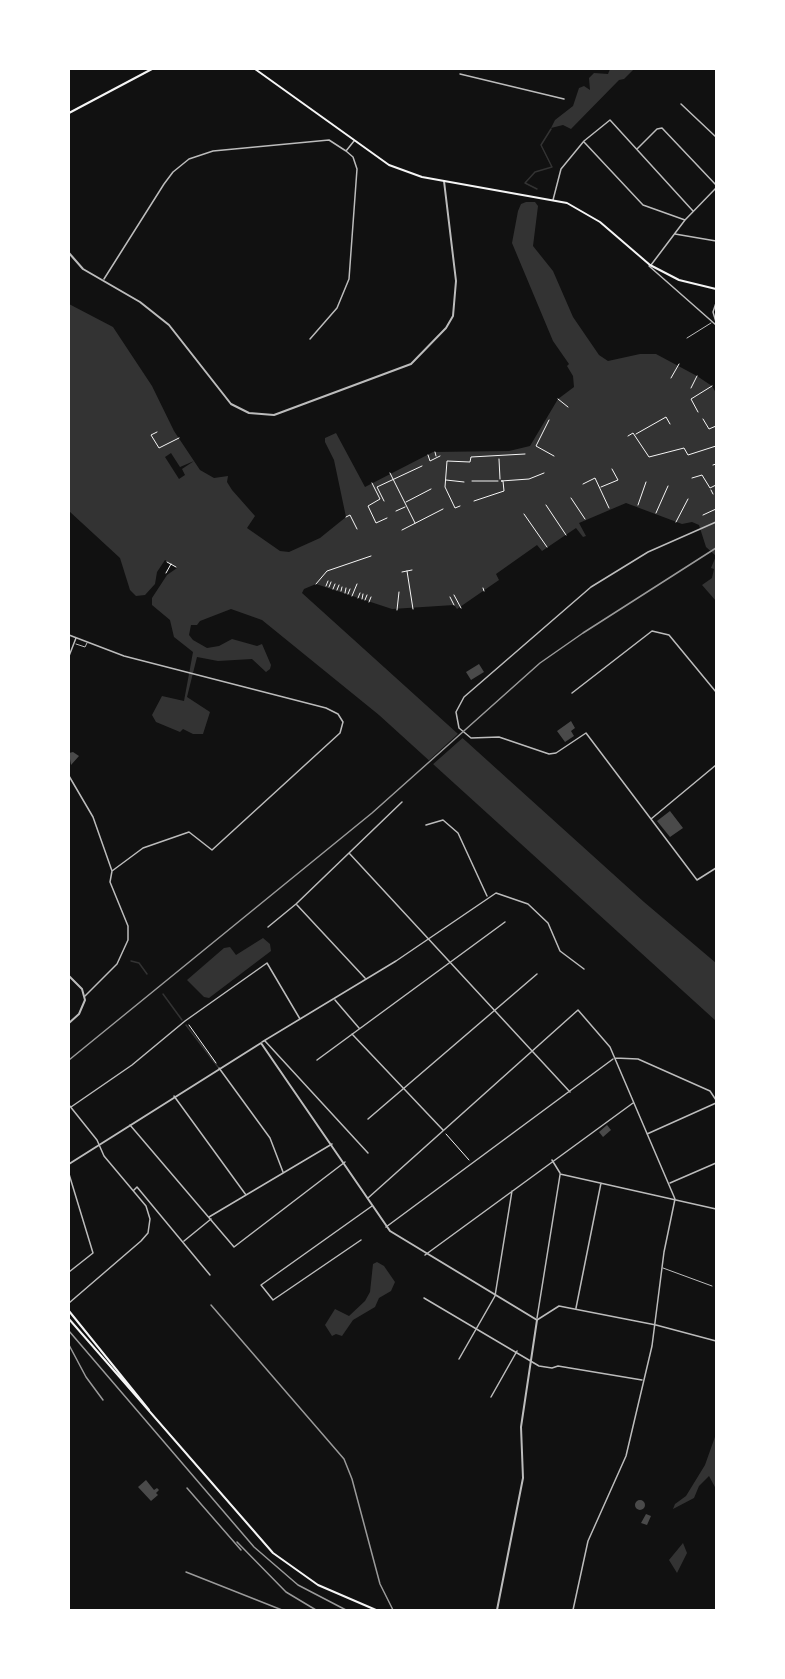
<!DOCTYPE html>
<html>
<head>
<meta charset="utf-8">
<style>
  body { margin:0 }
  #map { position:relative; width:785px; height:1679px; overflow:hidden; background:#111; font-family:Arial,sans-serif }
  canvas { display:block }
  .frame { position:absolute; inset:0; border:70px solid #fff; pointer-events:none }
</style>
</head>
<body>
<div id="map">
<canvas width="785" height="1679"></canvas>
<div class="frame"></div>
</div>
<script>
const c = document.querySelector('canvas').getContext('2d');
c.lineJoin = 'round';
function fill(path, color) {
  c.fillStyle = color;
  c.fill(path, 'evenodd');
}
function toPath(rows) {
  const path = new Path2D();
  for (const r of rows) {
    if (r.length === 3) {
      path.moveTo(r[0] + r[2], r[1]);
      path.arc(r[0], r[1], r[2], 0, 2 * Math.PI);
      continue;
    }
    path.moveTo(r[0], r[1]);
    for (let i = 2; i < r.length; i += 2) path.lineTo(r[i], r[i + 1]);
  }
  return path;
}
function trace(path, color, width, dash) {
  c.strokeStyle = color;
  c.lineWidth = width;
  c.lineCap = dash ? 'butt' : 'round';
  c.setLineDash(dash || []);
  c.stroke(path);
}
fill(toPath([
  [610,69,634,69,624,79,619,80,571,129,563,125,551,128,555,120,573,106,579,88,584,86,590,90,589,78,594,73,608,74],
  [526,202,535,202,538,206,533,246,553,271,573,317,599,355,608,361,640,354,656,354,697,376,712,386,716,393,716,601,702,585,712,578,714,569,711,568,716,556,706,547,699,525,692,522,682,524,626,503,579,523,586,536,583,537,576,528,542,551,537,545,496,574,499,580,457,609,454,605,392,609,316,584,304,589,302,593,644,902,716,963,716,1021,379,715,262,620,231,609,200,621,197,625,191,625,189,635,193,640,207,648,219,646,232,639,257,646,262,644,271,665,270,669,266,672,252,659,218,661,197,657,187,697,210,712,203,734,193,734,183,729,180,732,156,722,152,715,162,696,184,701,191,663,193,652,174,637,170,620,152,605,152,598,167,575,177,568,165,560,157,572,155,584,145,595,136,596,130,590,120,558,69,511,69,304,113,327,152,386,174,431,200,470,214,478,228,476,227,482,232,490,255,516,247,528,280,551,289,552,320,538,346,517,334,460,325,442,325,438,336,433,365,487,433,452,509,451,530,446,558,399,574,387,573,376,567,366,569,364,553,341,512,243,518,211,521,204],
  [263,938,270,944,271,951,209,998,204,997,187,980,224,948,230,947,236,955],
  [377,1262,384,1266,395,1282,391,1291,379,1298,375,1307,353,1320,342,1336,336,1334,332,1336,325,1325,335,1309,349,1316,365,1301,370,1292,373,1264],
  [716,1434,716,1489,709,1476,699,1486,694,1498,673,1509,675,1504,686,1496,705,1465],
  [683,1543,687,1553,677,1573,669,1560]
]), '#333');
fill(toPath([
  [171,453,180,467,194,461,182,469,185,475,179,479,165,457],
  [461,731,466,735,431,766,427,762]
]), '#111');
trace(toPath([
  [537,189,525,183,535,172,552,167,541,145,551,129],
  [131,961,139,963,147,974],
  [163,994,182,1020],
  [186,1025,218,1067]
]), '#333', 1.5);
fill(toPath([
  [479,664,484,672,471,680,466,672],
  [571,721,575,728,571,731,574,736,565,742,557,731],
  [73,752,79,756,71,765,69,753],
  [670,811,683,828,670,837,657,821],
  [607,1125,611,1130,603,1137,599,1132],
  [146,1480,154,1490,157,1488,159,1490,156,1493,158,1495,151,1501,138,1487],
  [640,1505,5],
  [646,1514,651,1516,647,1525,641,1523]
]), '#4a4a4a');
trace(toPath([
  [671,378,679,364],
  [691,388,697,376],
  [558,399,568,407],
  [698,412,691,399,712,386],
  [703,419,709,429,716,426],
  [549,420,536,446,554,456],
  [157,432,151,435,159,448,179,438],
  [636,434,666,417,670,424],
  [628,436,633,433,649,457,684,448,688,455,716,446],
  [435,452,436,456],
  [428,455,430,461,440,456],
  [499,459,500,479],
  [713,465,716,464],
  [390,473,415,523],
  [692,478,702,475,710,488,716,485],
  [446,480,464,482],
  [472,481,498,481],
  [372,483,380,499,368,506,376,523,387,518],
  [583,484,595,478,609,508],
  [601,487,618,480,612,469],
  [711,490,713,494],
  [571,498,585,519],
  [384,501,377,487,422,466],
  [474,501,504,491,503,481,501,481,529,479,544,473],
  [406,502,431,489],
  [546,505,566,535],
  [638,505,646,482],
  [460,506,455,508,445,487,447,461,470,462,471,457,525,454],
  [396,511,405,507],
  [656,513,668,486],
  [524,514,547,547],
  [703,515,716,509],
  [346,517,350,515,357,529],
  [676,522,688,499],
  [402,530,443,509],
  [167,562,176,567],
  [407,571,413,609],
  [402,572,412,570],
  [166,573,171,564],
  [316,584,327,571,371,556],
  [326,586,328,581],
  [329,587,331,582],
  [483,588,484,591],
  [333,589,335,584],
  [337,590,339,585],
  [341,591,342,587],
  [345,593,346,588],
  [348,594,350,589],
  [454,595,461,608],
  [352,596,357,584],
  [450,597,454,605],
  [358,598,360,593],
  [362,599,363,594],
  [365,600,367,595],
  [369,602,371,597],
  [397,610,399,592],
  [189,1025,216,1063],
  [446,1134,469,1160]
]), '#f5f5f5', 1);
trace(toPath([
  [687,338,711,323],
  [76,644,85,647,87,643],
  [663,1268,712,1286]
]), '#bcbcbc', 1);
trace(toPath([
  [460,74,564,99],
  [681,104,716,137],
  [584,142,643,205,685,220],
  [637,149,657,129,662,128,716,185],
  [553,200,561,169,584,141,610,120,693,211],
  [675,234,716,241],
  [651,265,685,220,716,188],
  [649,266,716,325],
  [104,279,164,184,173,172,189,159,213,151,329,140,346,151],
  [716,303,713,312,716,322],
  [310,339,337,308,349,279,357,169,353,157,346,151,354,141],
  [716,522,648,552,591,587,464,697,456,712,459,728,471,738,499,737,549,754,556,753,586,733,697,880,716,868],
  [69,635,124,656,326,708,338,714,343,722,340,733,212,850,189,832,143,848,112,871],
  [69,656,76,638],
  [572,693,652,631,669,635,716,692],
  [69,776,93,817,112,871,110,882,128,926,128,940,117,964,85,996],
  [651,819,716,765],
  [426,825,443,820,458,833,487,896],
  [349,853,570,1092],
  [297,905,365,978],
  [268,927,296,904,402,802],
  [335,1000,359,1028],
  [352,1034,443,1130],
  [265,1041,368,1153],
  [262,1042,396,961,496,893,528,904,548,923,560,951,584,969],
  [615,1058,638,1059,710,1091,716,1100],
  [317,1060,505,922],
  [219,1068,270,1138,283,1172],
  [174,1096,246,1195],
  [69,1105,97,1140,104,1156,146,1206,150,1219,148,1233,141,1241,69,1303],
  [71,1107,132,1065,185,1021,267,963,300,1019],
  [368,1119,537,974],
  [130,1125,234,1247,345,1162],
  [647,1134,716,1103],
  [552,1160,560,1173],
  [69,1174,93,1253,69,1272],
  [560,1174,716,1209],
  [670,1183,716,1163],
  [134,1190,137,1187,210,1275],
  [368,1198,578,1010,610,1047,675,1199,664,1252,652,1346,626,1456,588,1541,573,1610],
  [209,1217,332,1144],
  [386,1227,613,1059],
  [361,1240,273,1300,261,1285,372,1206],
  [184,1241,211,1219],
  [425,1255,633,1103],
  [424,1298,539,1366,552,1368,558,1366,642,1380],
  [576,1308,601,1183],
  [537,1318,560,1175],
  [537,1320,559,1306,656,1325,716,1341],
  [459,1359,495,1296,512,1191],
  [491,1397,517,1351]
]), '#bcbcbc', 1.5);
trace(toPath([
  [69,253,83,269,140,302,169,325,231,404,249,413,274,415,411,364,446,328,453,316,456,281,444,181],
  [69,976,82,989,85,1000,79,1014,69,1023],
  [69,1164,261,1043,390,1231,537,1320,521,1427,523,1478,497,1610]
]), '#bcbcbc', 2);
trace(toPath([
  [255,69,389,165,422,177,567,203,600,222,650,265,679,280,716,289],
  [69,113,152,69],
  [69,1311,149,1410],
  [69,1319,273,1553,318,1585,376,1610]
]), '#f5f5f5', 2);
trace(toPath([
  [69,1060,372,813,540,663,583,633,716,548],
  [211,1305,344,1459,352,1479,380,1584,393,1610],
  [69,1331,254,1547,298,1585,346,1610],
  [69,1345,86,1377,103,1400],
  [187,1488,241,1550],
  [237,1542,286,1592,316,1610],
  [186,1572,282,1610]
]), '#9a9a9a', 1.5);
</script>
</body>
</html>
